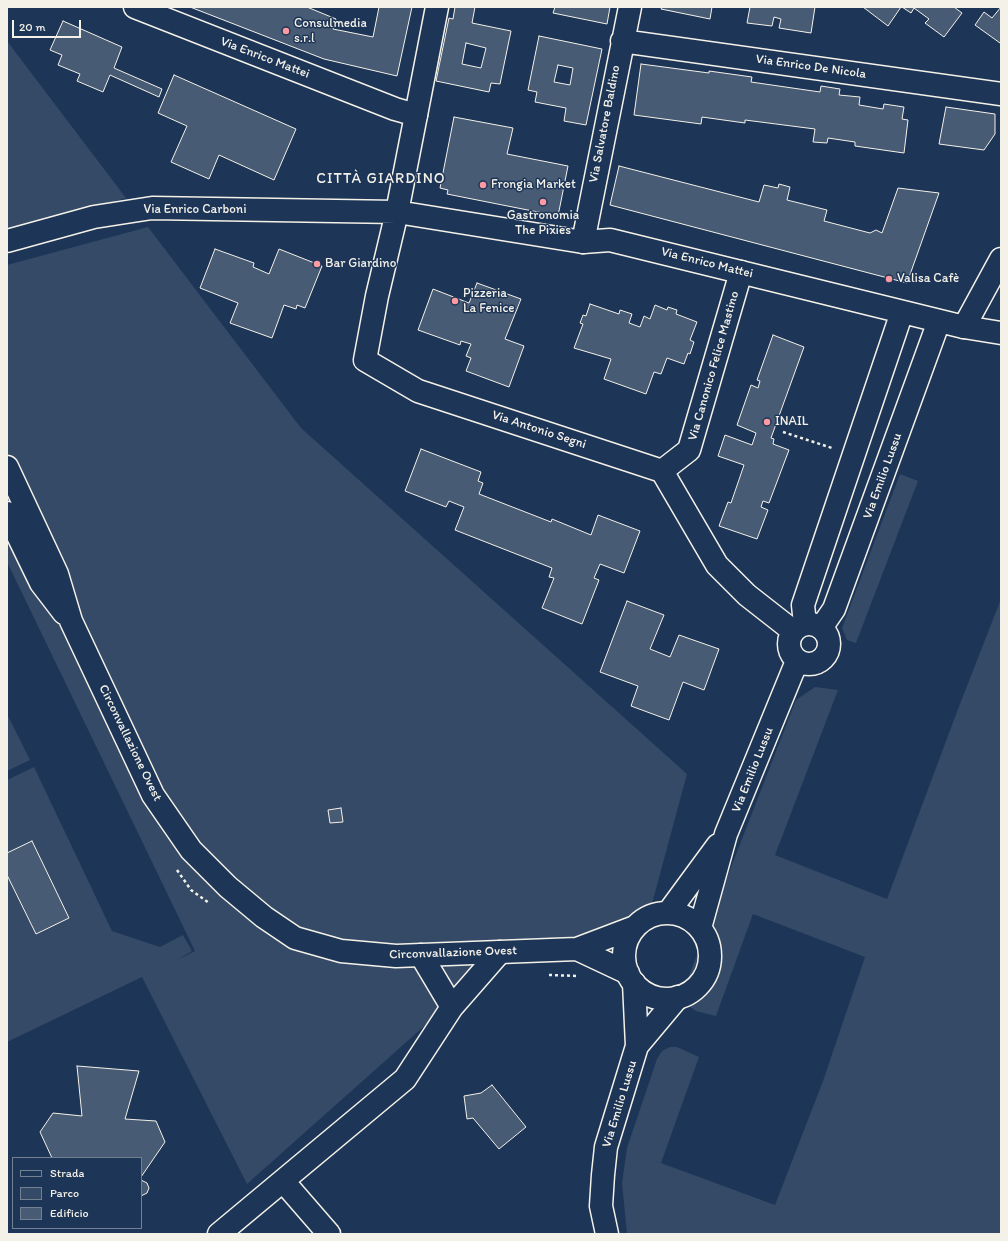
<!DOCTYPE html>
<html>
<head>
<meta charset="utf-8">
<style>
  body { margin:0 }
  #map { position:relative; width:1008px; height:1241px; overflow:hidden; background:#1d3557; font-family:Itim,sans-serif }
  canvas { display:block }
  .frame { position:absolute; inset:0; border:8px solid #f4f1e8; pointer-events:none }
  .legend { position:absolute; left:12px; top:1157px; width:130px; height:72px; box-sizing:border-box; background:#1d3557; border:1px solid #738091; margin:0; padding:5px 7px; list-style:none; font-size:12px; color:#f4f1e8 }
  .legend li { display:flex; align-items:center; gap:8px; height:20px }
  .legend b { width:20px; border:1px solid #738091 }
  .scale { position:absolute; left:12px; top:20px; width:69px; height:18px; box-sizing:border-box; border:2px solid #f4f1e8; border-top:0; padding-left:5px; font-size:12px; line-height:14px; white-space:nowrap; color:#f4f1e8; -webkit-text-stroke:3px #1d3557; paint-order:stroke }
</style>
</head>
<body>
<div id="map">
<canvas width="1008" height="1241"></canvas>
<div class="frame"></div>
<ul class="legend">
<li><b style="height:5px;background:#1d3557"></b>Strada</li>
<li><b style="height:11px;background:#354a67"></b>Parco</li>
<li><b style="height:11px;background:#485b74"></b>Edificio</li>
</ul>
<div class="scale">20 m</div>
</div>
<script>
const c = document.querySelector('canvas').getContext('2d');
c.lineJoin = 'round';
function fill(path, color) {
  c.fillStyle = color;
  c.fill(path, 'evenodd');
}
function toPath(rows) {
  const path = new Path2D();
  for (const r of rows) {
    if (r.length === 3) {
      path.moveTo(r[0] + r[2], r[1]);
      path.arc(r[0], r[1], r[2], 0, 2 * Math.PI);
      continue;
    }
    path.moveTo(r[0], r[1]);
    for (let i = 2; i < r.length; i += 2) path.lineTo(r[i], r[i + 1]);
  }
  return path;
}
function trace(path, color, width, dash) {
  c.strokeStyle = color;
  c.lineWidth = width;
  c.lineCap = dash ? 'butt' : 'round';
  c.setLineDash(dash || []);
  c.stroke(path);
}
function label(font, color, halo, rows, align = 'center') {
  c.font = font + ' Itim,sans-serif';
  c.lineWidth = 3;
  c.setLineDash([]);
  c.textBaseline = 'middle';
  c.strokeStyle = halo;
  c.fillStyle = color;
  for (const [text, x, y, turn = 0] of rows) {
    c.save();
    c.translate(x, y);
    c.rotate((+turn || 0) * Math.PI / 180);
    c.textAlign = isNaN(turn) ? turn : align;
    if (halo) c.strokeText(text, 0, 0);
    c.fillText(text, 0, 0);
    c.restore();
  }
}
fill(toPath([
  [7,41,126,198,7,232],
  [148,227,301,428,687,774,646,926,576,937,485,972,247,1184,142,977,7,1042,7,780,34,767,112,931,160,947,183,935,192,951,177,960,195,951,7,562,7,265],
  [900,474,918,481,856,643,847,640,842,628],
  [1001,599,1001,1234,627,1234,622,1183,627,1148,657,1059,662,1051,670,1047,677,1047,699,1057,661,1163,775,1205,823,1081,865,957,753,914,716,1016,696,1011,689,1006,684,1000,683,991,796,700,815,687,838,690,775,855,887,899,958,709],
  [7,714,30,760,7,771]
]), '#354a67');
const building = toPath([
  [190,7,307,7,336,19,333,29,373,37,379,7,412,7,397,76,324,59,190,7],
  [455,7,475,7,472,23,511,31,500,84,491,83,489,92,436,81,449,18,453,19,455,7],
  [466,43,486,48,481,68,462,64,466,43],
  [555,7,610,7,607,24,553,13,555,7],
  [662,7,712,7,710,19,661,9,662,7],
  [750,7,815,7,811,33,779,28,781,19,774,17,772,26,747,23,750,7],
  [863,7,901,7,888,26,863,7],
  [902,7,954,7,962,13,944,37,925,23,929,19,914,8,911,13,902,7],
  [1001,7,1001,42,1000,43,975,25,984,12,992,18,1001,7],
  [63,21,122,47,114,68,162,89,159,97,110,75,103,92,77,81,80,74,58,65,62,55,50,50,63,21],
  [539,36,602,49,586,125,564,121,566,108,535,102,537,92,528,90,539,36],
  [558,65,573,68,570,85,554,82,558,65],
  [641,64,709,73,709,71,752,77,751,82,820,92,821,86,840,89,839,95,860,97,859,105,883,109,884,104,904,107,902,119,908,120,904,153,855,146,855,142,828,138,827,143,813,142,815,129,745,120,745,123,702,117,701,124,634,115,641,64],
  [174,75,296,129,274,180,219,155,209,179,171,162,187,126,158,113,174,75],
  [946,107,995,114,995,134,984,150,939,144,946,107],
  [454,117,513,128,507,154,568,166,558,216,447,194,448,190,440,188,454,117],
  [619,166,759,202,764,185,778,188,779,184,790,187,787,200,827,210,824,221,870,233,876,230,882,233,898,188,939,193,907,283,610,205,619,166],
  [215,249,254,263,253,267,269,274,279,249,322,266,305,308,297,305,296,309,284,305,272,338,230,323,238,303,200,288,215,249],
  [477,283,521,299,505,339,524,346,509,387,466,371,471,358,466,356,471,344,461,341,460,345,418,330,433,289,469,303,477,283],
  [590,304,619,314,620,310,632,314,629,323,640,327,644,316,650,319,655,305,667,310,668,307,677,310,676,314,697,322,690,340,694,342,690,354,688,353,684,364,667,358,661,374,654,372,646,394,604,379,611,359,574,348,583,324,580,323,583,315,586,316,590,304],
  [773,335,804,347,771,438,774,439,773,444,789,450,769,503,763,501,761,507,768,510,757,539,719,526,728,502,731,503,744,465,718,456,725,435,752,445,756,433,737,425,751,385,758,388,760,381,757,380,773,335],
  [421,449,481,472,478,481,483,483,479,494,551,522,552,519,591,535,598,515,640,531,624,573,600,564,594,578,599,580,582,624,542,608,554,578,549,577,552,568,455,530,464,507,449,501,446,507,405,491,421,449],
  [627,601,664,615,650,649,670,657,679,635,719,649,704,690,683,682,669,720,631,706,638,686,600,672,627,601],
  [341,808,343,822,330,823,328,810,341,808],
  [32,841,69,918,36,934,7,875,7,853,32,841],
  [77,1066,139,1071,125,1119,156,1121,165,1142,141,1177,141,1158,52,1158,40,1132,53,1113,82,1116,77,1066],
  [492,1085,526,1127,499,1149,473,1118,467,1119,464,1096,481,1093,492,1085],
  [141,1180,147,1183,149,1188,147,1193,141,1196,141,1180]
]);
fill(building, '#485b74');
trace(building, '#f4f1e8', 1);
const minor = toPath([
  [622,41,1001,94],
  [416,115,437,7],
  [7,241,94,217,152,208,397,212,377,296,365,360,418,391,662,471,717,565,747,595,793,631],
  [583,242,630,7],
  [964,327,1001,259],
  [662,471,689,450,741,272],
  [421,955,452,1007],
  [637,1046,678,997],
  [283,1181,329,1234],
  [219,1234,405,1079,452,1007,500,952],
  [607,1234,601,1206,603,1175,606,1147,637,1046,634,983]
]);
const tertiary = toPath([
  [135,7,395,109,416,115,397,212,583,242,610,240,964,327,1001,333],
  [7,467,57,574,71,621,153,795,191,850,228,887,264,917,295,938,341,951,396,956,577,949,635,927],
  [7,513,41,583,64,613],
  [809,644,20],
  [805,624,803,605,902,312],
  [821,628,834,609,939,321],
  [668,913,718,845],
  [667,956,43],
  [700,928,726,834,797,661],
  [577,949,628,973]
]);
trace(minor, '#f4f1e8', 25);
trace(tertiary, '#f4f1e8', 25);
trace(toPath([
  [783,432,832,448],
  [177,870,191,890,209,903],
  [549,975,578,976]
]), '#f4f1e8', 2.5, [3, 3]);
trace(minor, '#1d3557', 22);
trace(tertiary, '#1d3557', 22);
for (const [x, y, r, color] of [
  [286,31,4,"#ff9aa2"],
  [483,185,4,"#ff9aa2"],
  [543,202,4,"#ff9aa2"],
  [317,264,4,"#ff9aa2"],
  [889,279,4,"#ff9aa2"],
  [455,301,4,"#ff9aa2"],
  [767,422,4,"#ff9aa2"]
]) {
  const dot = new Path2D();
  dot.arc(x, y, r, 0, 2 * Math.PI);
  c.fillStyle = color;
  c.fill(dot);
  trace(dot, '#1d3557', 1.5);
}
label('13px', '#f4f1e8', '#1d3557', [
  ["Consulmedia",294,24],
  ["s.r.l",294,39],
  ["Frongia Market",491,185],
  ["Gastronomia",543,216,"center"],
  ["The Pixies",543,231,"center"],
  ["Bar Giardino",325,264],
  ["Valisa Cafè",897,279],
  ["Pizzeria",463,294],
  ["La Fenice",463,309],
  ["INAIL",775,422]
], 'left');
label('13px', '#f4f1e8', '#1d3557', [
  ["Via Enrico Mattei",265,58,21],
  ["Via Enrico De Nicola",811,67,8],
  ["Via Salvatore Baldino",605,124,-79],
  ["Via Enrico Carboni",195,210],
  ["Via Enrico Mattei",707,263,14],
  ["Via Canonico Felice Mastino",714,366,-74],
  ["Via Antonio Segni",539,430,18],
  ["Via Emilio Lussu",883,476,-70],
  ["Circonvallazione Ovest",130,743,64],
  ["Via Emilio Lussu",753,770,-68],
  ["Circonvallazione Ovest",453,953,-2],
  ["Via Emilio Lussu",620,1104,-73]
]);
c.letterSpacing = '1px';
label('15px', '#f4f1e8', '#1d3557', [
  ["CITTÀ GIARDINO",381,179]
]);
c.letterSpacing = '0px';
</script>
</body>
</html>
